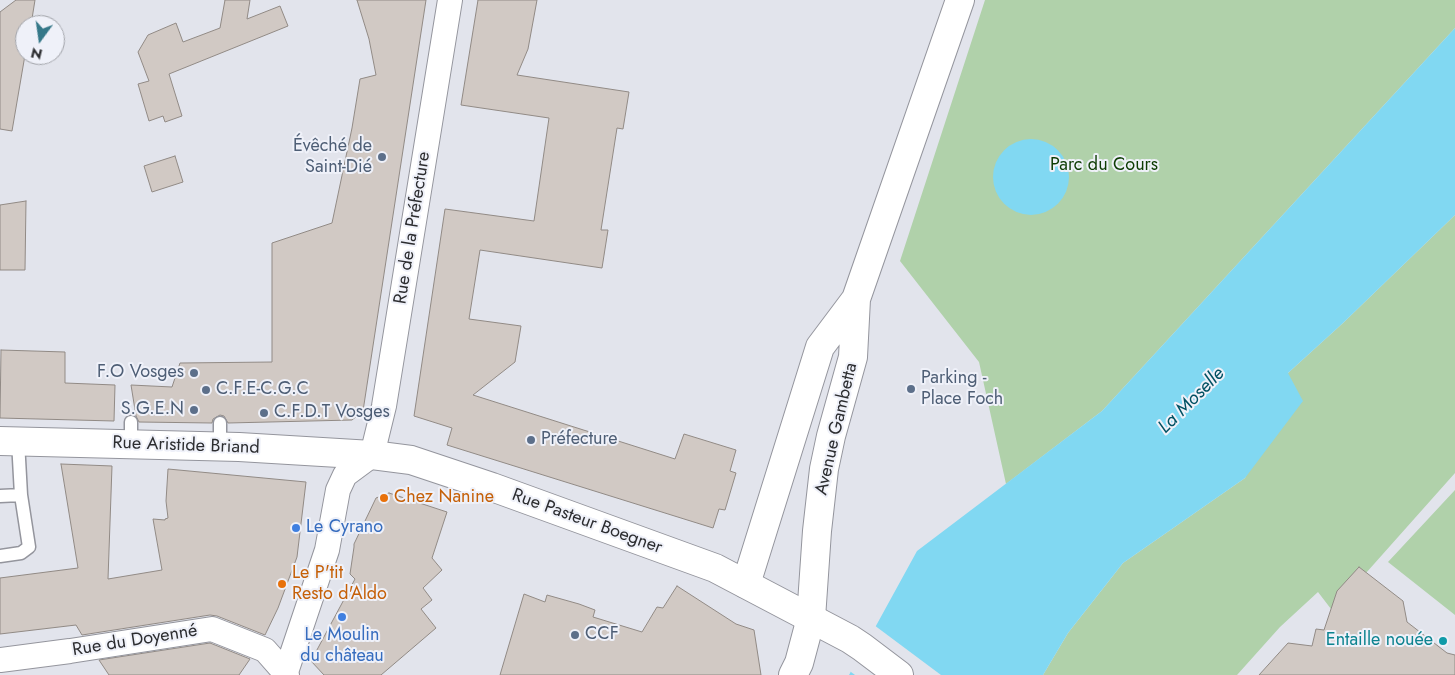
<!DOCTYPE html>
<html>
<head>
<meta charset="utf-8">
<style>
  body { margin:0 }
  #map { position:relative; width:1455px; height:675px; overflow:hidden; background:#e2e4ec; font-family:Jost,sans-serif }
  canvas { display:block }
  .north { position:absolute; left:15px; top:15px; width:50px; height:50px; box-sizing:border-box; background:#eff1f9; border:1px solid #a1a3a9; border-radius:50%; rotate:194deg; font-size:14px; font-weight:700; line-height:20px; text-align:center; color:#2c2d30 }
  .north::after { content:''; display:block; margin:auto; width:18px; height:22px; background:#357889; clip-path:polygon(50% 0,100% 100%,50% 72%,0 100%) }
</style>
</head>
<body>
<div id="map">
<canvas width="1455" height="675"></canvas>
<div class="north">N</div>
</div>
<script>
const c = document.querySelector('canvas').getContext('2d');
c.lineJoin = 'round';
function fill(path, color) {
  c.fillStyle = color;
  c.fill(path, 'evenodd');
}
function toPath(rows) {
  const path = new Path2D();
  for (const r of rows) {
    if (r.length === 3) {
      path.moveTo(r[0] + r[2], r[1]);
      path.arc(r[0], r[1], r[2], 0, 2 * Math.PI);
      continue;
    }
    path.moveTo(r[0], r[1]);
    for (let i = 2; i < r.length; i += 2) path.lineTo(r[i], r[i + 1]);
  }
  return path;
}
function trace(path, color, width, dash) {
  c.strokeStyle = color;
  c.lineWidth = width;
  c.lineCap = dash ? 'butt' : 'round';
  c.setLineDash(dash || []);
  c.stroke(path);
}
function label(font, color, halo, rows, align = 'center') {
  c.font = font + ' Jost,sans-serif';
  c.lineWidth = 4;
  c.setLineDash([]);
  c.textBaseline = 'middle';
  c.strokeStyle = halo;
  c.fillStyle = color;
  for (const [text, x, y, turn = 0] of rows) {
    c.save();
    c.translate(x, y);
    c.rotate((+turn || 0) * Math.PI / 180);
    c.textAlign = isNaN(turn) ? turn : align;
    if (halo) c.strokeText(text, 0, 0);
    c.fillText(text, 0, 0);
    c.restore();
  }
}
fill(toPath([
  [985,0,1455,0,1455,28,1102,411,1006,484,979,362,900,261],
  [1455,215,1455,473,1366,573,1331,609,1318,592,1280,627,1237,675,1043,675,1068,633,1123,563,1245,478,1288,373,1343,323],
  [1455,490,1455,615,1388,562]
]), '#b0d1aa');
fill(toPath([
  [1455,28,1455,215,1343,323,1288,373,1303,401,1245,478,1123,563,1068,633,1043,675,849,675,917,551,1102,411],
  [1031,177,38]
]), '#81d8f2');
fill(toPath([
  [874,625,941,675,855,675,851,672,851,667]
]), '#e2e4ec');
const building = toPath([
  [16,0,35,0,31,25,25,25,25,55,12,131,0,129,0,12,16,0],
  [225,0,250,0,247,19,280,6,288,26,169,74,182,116,165,122,163,116,149,121,138,84,149,81,138,52,148,35,176,23,183,42,220,28,225,0],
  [357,0,426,0,363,411,352,420,228,423,224,416,220,415,213,419,212,423,139,422,136,416,131,385,172,387,180,363,272,362,272,243,332,223,352,128,360,79,376,75,369,39,357,0],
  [478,0,537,0,528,49,517,75,629,92,623,129,617,128,601,230,608,230,602,268,480,250,469,319,521,326,515,362,473,395,675,459,684,434,736,450,730,471,736,473,725,510,719,509,713,528,447,445,452,428,414,416,445,209,534,221,549,118,461,105,478,0],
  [175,156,183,182,152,192,144,166,175,156],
  [26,201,25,270,0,270,0,205,26,201],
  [1,350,65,352,65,383,115,385,114,421,0,418,1,350],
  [61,464,112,466,108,579,162,570,153,519,165,520,165,519,168,518,166,501,168,469,306,482,297,557,278,608,265,635,217,616,210,615,82,635,76,625,0,634,0,578,78,568,61,464],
  [389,493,447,512,432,558,442,570,423,588,432,600,421,609,436,628,381,675,324,675,311,661,355,579,350,574,354,547,354,544,376,498,389,493],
  [1359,567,1403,601,1407,622,1447,653,1455,655,1455,675,1259,675,1288,643,1312,646,1316,629,1324,630,1337,591,1359,567],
  [677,586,736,624,754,630,761,675,500,675,524,594,545,602,547,595,579,604,595,610,593,617,642,632,657,607,663,608,677,586],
  [210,643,250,659,239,675,109,675,99,660,210,643]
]);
fill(building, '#d1c9c4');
trace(building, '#918a85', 1);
const service = toPath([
  [131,444,131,422],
  [220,446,220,423],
  [0,496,21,495],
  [0,556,21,553,29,547,21,495,18,441]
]);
const minor = toPath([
  [0,660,70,651,212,629,265,650,287,675],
  [285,675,327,550,338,490,345,475,372,455,384,406,450,0]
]);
const tertiary = toPath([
  [746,584,820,347,856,299],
  [793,675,799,663,811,618,817,531,824,469,831,436,853,357,856,299,960,0]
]);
const secondary = toPath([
  [0,441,239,447,372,455,411,460,492,487,715,568,850,639,862,647,899,675]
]);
trace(service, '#94959d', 15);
trace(minor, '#94959d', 26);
trace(tertiary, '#94959d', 30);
trace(secondary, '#94959d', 30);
trace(service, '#fff', 12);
trace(minor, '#fff', 24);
trace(tertiary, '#fff', 28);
trace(secondary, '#fff', 28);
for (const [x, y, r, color] of [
  [382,157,5,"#5c6f8a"],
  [194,373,5,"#5c6f8a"],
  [911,389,5,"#5c6f8a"],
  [206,390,5,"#5c6f8a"],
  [194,410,5,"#5c6f8a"],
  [264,413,5,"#5c6f8a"],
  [531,440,5,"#5c6f8a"],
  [384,498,5,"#e8710a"],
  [296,528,5,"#3f7fe0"],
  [282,584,5,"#e8710a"],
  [342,617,5,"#3f7fe0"],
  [575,635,5,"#5c6f8a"],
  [1443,641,5,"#0f9aa8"]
]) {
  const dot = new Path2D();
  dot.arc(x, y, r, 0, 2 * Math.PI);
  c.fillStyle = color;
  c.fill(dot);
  trace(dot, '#eff1f9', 2);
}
label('18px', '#4e5e75', '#eff1f9', [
  ["Évêché de",372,147,"right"],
  ["Saint-Dié",372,168,"right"],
  ["F.O Vosges",184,373,"right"],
  ["Parking -",921,379],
  ["Place Foch",921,400],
  ["C.F.E-C.G.C",216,390],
  ["S.G.E.N",184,410,"right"],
  ["C.F.D.T Vosges",274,413],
  ["Préfecture",541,440],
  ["CCF",585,635]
], 'left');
label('18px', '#0d3c03', '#eff1f9', [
  ["Parc du Cours",1104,166]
]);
label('18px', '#2c2d30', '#eff1f9', [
  ["Rue de la Préfecture",413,228,-81],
  ["Avenue Gambetta",837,429,-77],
  ["Rue Aristide Briand",186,446,2],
  ["Rue Pasteur Boegner",587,522,20],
  ["Rue du Doyenné",135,641,-9]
]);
label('18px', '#c56008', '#eff1f9', [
  ["Chez Nanine",394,498],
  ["Le P'tit",292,574],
  ["Resto d'Aldo",292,595]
], 'left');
label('18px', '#366cbe', '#eff1f9', [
  ["Le Cyrano",306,528],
  ["Le Moulin",342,636,"center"],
  ["du château",342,657,"center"]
], 'left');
label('18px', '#0d838f', '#eff1f9', [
  ["Entaille nouée",1433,641]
], 'right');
label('italic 19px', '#015163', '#eff1f9', [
  ["La Moselle",1192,401,-45]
]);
</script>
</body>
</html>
